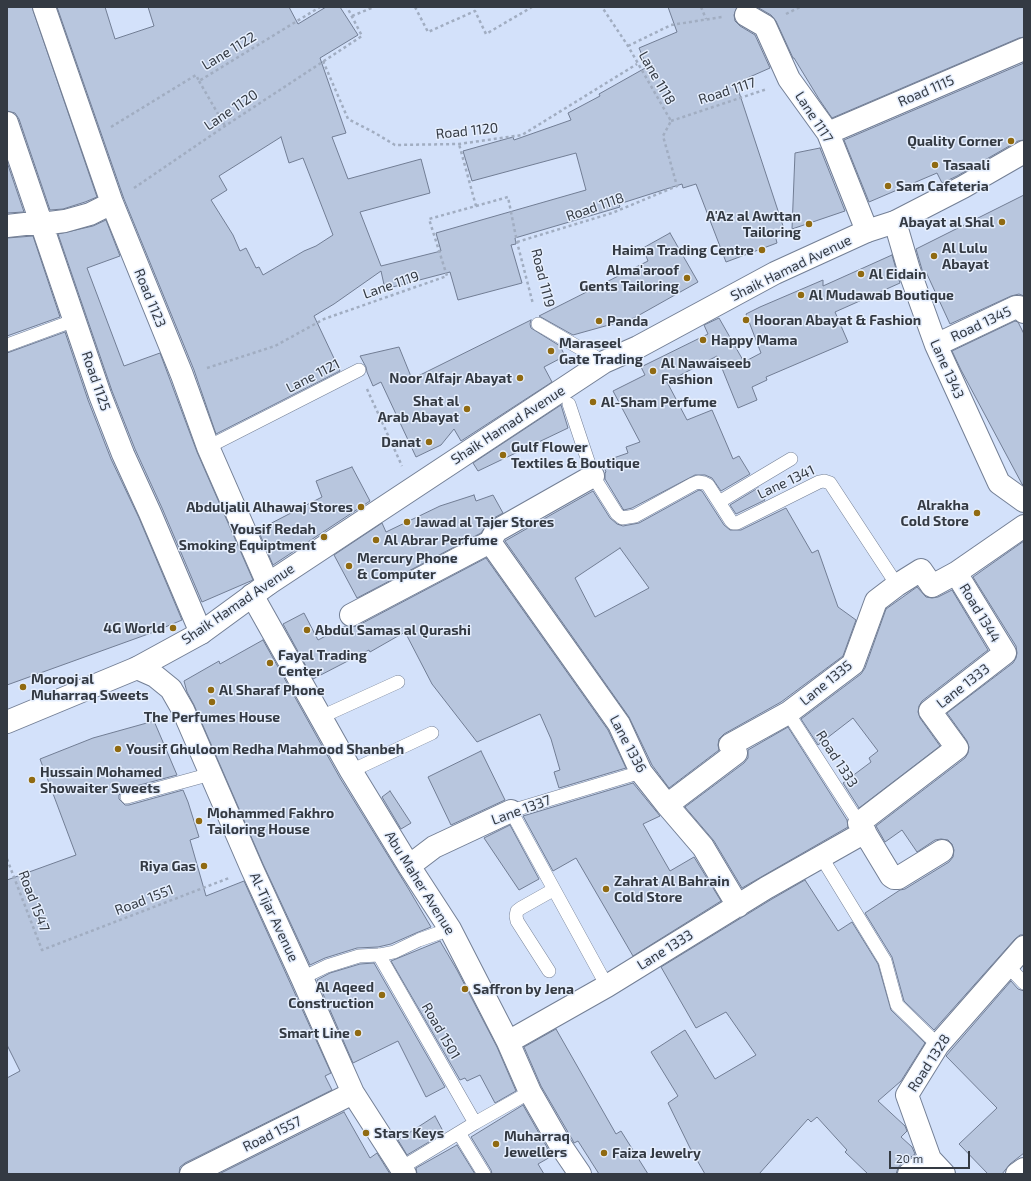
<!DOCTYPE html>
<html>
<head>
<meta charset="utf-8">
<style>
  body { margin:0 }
  #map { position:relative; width:1031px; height:1181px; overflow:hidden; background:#d3e1fa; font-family:"Exo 2",sans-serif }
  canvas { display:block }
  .frame { position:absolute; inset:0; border:8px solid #343a43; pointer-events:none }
  .scale { position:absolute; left:889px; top:1151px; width:81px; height:18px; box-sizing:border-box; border:2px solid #343a43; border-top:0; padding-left:5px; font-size:12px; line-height:14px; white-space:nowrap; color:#343a43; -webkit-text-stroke:3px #e5eefd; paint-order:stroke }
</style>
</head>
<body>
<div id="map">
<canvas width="1031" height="1181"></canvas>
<div class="frame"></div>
<div class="scale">20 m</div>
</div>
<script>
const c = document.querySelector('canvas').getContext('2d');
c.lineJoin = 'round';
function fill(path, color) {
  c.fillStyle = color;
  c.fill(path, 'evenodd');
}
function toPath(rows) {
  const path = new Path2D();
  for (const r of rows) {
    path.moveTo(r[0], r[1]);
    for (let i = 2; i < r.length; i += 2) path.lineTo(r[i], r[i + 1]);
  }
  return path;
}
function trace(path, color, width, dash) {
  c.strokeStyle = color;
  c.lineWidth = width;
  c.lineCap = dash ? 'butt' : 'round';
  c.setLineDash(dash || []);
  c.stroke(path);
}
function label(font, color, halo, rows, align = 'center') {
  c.font = font + ' "Exo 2",sans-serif';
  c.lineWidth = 3;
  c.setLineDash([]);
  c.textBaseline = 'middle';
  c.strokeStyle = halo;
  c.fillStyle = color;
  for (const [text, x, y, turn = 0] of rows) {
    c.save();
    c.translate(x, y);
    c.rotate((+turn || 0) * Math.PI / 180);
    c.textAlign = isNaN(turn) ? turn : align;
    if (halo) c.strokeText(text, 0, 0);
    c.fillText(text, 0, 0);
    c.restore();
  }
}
const building = toPath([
  [7,7,32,7,97,197,85,202,63,209,50,210,19,119,15,113,7,111,7,7],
  [57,7,105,7,115,39,154,26,148,7,289,7,298,24,326,7,340,7,358,35,320,58,346,133,332,137,348,179,421,159,430,193,360,212,381,266,441,251,436,233,586,190,576,153,472,181,463,151,513,137,514,140,571,120,568,113,600,96,599,94,647,67,639,48,677,32,668,7,737,7,734,15,735,21,740,26,755,35,770,68,736,83,785,232,775,235,777,243,726,262,696,184,683,188,682,184,619,204,620,207,515,238,516,244,511,245,522,283,458,300,450,272,385,289,381,271,334,304,314,316,340,371,216,434,194,370,124,199,57,7],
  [281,137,289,163,303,158,333,235,316,246,304,251,263,275,259,267,256,268,246,248,240,251,233,235,211,200,227,190,219,176,281,137],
  [757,7,1024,7,1024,37,1019,38,832,118,819,99,794,58,793,58,776,21,771,15,757,7],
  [1024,63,1024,140,1018,141,957,176,942,183,937,173,869,202,844,140,1024,63],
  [820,148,845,211,792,229,795,153,820,148],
  [7,162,24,212,7,213,7,162],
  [1024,195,1024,296,1019,294,1011,296,950,324,926,272,923,273,916,249,1024,195],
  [106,220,120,256,87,268,124,366,160,353,197,452,253,580,202,602,162,508,135,449,112,391,58,234,93,226,106,220],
  [670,233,698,282,634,318,573,335,539,316,648,261,643,248,670,233],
  [33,236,60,317,7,336,7,238,33,236],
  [892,255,900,283,835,312,848,342,766,377,767,380,752,387,757,400,738,408,717,356,667,382,687,420,712,410,733,459,739,456,750,474,721,491,712,478,705,475,695,475,632,508,624,510,623,509,605,479,605,473,606,472,602,462,628,453,626,447,640,442,613,391,645,375,641,367,708,334,704,325,719,318,744,362,761,353,746,314,760,307,823,280,823,286,892,255],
  [531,320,530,324,531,328,560,346,565,356,544,367,552,382,461,441,454,429,441,445,416,457,381,382,373,386,367,372,366,367,360,356,399,347,412,379,531,320],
  [1015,321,1018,322,1024,334,1024,486,1022,484,961,370,952,351,1015,321],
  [65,332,88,400,111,459,139,518,182,620,151,633,7,685,7,353,65,332],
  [561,405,568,428,478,471,473,463,561,405],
  [352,467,370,501,273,565,258,530,322,497,316,481,352,467],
  [758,488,765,500,736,514,730,505,758,488],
  [699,490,702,491,724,525,730,530,741,530,786,508,812,553,818,550,838,607,856,620,843,656,781,702,724,734,719,739,718,745,719,750,669,788,652,765,629,717,505,541,593,491,610,518,617,524,623,526,639,523,699,490],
  [620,548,649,588,595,617,575,578,620,548],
  [474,495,476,501,493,495,503,513,490,520,481,533,357,598,334,555,382,523,386,532,440,506,474,495],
  [1024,541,1024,935,1020,935,1015,939,934,1030,904,1001,892,957,865,913,900,890,905,889,949,862,953,857,954,850,952,844,948,840,941,839,935,840,917,852,902,830,885,842,876,826,965,758,968,753,969,747,967,741,947,713,1013,663,1016,658,1017,653,1016,646,973,577,1024,541],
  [486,558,608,730,626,768,559,788,554,772,560,770,551,739,540,714,477,742,432,684,405,632,370,652,369,650,313,679,283,624,304,613,318,640,345,626,351,627,357,626,486,558],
  [917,587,926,597,932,598,938,597,952,590,988,650,922,701,919,706,918,712,920,718,940,746,859,808,843,783,871,762,869,758,878,751,853,718,818,745,801,719,861,674,865,668,886,609,917,587],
  [263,640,340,778,408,888,431,927,416,933,391,944,378,947,357,948,325,958,310,965,263,864,194,705,187,692,184,681,219,661,220,664,263,640],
  [154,721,177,775,125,789,119,795,119,799,125,805,129,805,183,790,188,802,199,837,190,840,206,896,244,881,331,1073,325,1076,332,1090,185,1163,180,1167,179,1174,7,1174,7,1078,20,1071,7,1045,7,880,76,855,40,759,93,738,154,721],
  [788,727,847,820,848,827,742,888,714,841,685,807,744,763,748,758,748,750,788,727],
  [481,751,505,800,451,825,428,777,481,751],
  [633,783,660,816,643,824,670,871,694,857,721,901,633,956,576,858,553,871,523,816,633,783],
  [390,791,411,823,401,829,382,797,390,791],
  [510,825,539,879,519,890,484,838,510,825],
  [805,880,838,931,852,922,878,964,891,1010,925,1043,901,1081,878,1101,905,1126,907,1131,901,1137,912,1147,915,1154,901,1164,898,1168,896,1174,868,1174,845,1152,847,1150,817,1117,811,1122,808,1119,759,1174,705,1174,690,1148,668,1103,678,1096,651,1052,685,1030,715,1079,756,1055,726,1012,696,1028,661,967,772,899,805,880],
  [440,941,457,970,497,1047,516,1091,495,1103,480,1075,467,1081,465,1078,460,1080,391,961,440,941],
  [374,963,445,1087,426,1097,398,1041,353,1063,317,980,330,973,360,964,374,963],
  [1011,981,1018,989,1024,991,1024,1153,1010,1164,1002,1174,988,1174,959,1144,997,1108,946,1056,1011,981],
  [556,1029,616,1134,621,1131,648,1174,599,1174,578,1141,574,1143,572,1139,541,1086,524,1047,556,1029],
  [523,1105,552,1156,538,1164,544,1174,492,1174,491,1170,471,1137,523,1105],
  [344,1112,370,1158,377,1153,390,1174,219,1174,344,1112],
  [435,1116,444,1133,407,1155,398,1140,435,1116],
  [457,1145,475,1174,417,1174,416,1168,457,1145]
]);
fill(building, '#b8c6de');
trace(building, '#717d94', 1);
const service = toPath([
  [538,324,604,362],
  [7,345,75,320],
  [569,404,593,476,617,514,622,518,635,516,693,484,698,482,704,483,708,485,731,521,733,523,737,523,819,482,824,481,830,483,897,585],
  [208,447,359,370],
  [719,502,791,459],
  [788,713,859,823],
  [321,717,398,682],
  [351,771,432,733],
  [127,797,211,774],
  [822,858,885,961,897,1005,938,1045],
  [379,955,475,1123],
  [1007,965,1024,983],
  [549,971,517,921,516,916,517,911,521,908,553,890],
  [302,978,327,966,359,956,379,955,394,952,419,940,450,929],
  [607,986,511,811,641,772],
  [459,1133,484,1174],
  [401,1168,475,1123,530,1092]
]);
const minor = toPath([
  [44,7,112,203,182,375,208,447,268,584],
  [746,15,765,26,789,79,828,133,867,231],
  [7,123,100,395,123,454,150,513,201,633],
  [828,133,1024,49],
  [895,222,909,270,936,345,999,483,1024,501],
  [7,226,25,224,41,224,65,221,90,214,112,203],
  [936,345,1016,307,1019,307,1024,312],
  [490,542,619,724,641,772,667,805,703,847,738,906],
  [252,595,351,771,409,866,450,929,508,1042,530,1092,561,1146,580,1174],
  [351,615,490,542,496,531,593,476],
  [137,668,155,676,171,689,183,710,252,869,302,978,353,1093,405,1174],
  [667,805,736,753,730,745,788,713,853,664,876,601,897,585,921,570,932,586,956,573,1024,526],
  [942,851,898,878,894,878,891,876,859,823,957,748,930,711,1005,653,956,573],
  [409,866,434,847,511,811],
  [508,1042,607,986,766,888,865,832],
  [191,1174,353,1093],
  [909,1174,930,1159],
  [944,1174,930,1159,907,1095,938,1045,1024,947],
  [1017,1174,1024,1169]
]);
const tertiary = toPath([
  [7,722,137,668,201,633,268,584,604,362,638,347,775,273,867,231,895,222,963,187,1024,152]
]);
trace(service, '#737f95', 14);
trace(minor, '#737f95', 24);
trace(tertiary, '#737f95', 24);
trace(toPath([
  [415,7,428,32,475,11,486,34,532,7],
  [701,7,706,19],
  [786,14,800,7],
  [352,16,374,7],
  [628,46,671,25,722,17],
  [323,61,348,119,375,133,395,145,459,144,522,135,637,64],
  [199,81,225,126],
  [671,121,767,89],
  [111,127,196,75,199,81,320,7],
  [134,188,225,126,362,36,347,7],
  [476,206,508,197,517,242,533,304],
  [517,242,612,213,677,186,663,136,671,121,628,46,602,7],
  [207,368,275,346,324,319,447,276,429,219,476,206,459,144],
  [367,389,402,466],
  [7,859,42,950,229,878]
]), '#a1adc1', 2.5, [3, 3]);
trace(service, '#fff', 13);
trace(minor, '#fff', 22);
trace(tertiary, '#fff', 22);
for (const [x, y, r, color] of [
  [1011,141,4,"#906a11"],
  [935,165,4,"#906a11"],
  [888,186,4,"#906a11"],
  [1002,222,4,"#906a11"],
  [809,224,4,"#906a11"],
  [762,250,4,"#906a11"],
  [934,256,4,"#906a11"],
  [861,274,4,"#906a11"],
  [687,278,4,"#906a11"],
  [801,295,4,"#906a11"],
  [746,320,4,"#906a11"],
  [599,321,4,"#906a11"],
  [703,340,4,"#906a11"],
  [551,351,4,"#906a11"],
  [653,371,4,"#906a11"],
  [520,378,4,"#906a11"],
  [593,402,4,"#906a11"],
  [467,409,4,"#906a11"],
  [429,442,4,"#906a11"],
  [503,455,4,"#906a11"],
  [361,507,4,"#906a11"],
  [977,513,4,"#906a11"],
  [407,522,4,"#906a11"],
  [324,537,4,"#906a11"],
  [376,540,4,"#906a11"],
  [349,566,4,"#906a11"],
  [173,628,4,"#906a11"],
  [307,630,4,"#906a11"],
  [270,663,4,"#906a11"],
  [23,687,4,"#906a11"],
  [211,690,4,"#906a11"],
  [212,702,4,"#906a11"],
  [118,749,4,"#906a11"],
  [32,780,4,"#906a11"],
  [199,821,4,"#906a11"],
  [204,866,4,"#906a11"],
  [606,889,4,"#906a11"],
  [465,989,4,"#906a11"],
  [382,995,4,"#906a11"],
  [358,1033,4,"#906a11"],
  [366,1133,4,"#906a11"],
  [496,1144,4,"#906a11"],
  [604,1153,4,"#906a11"]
]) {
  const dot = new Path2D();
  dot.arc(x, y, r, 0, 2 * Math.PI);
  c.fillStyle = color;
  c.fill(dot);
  trace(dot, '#e5eefd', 1.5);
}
label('14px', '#343a43', '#e5eefd', [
  ["Lane 1122",229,51,-31],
  ["Lane 1118",657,78,60],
  ["Road 1117",727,91,-18],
  ["Road 1115",926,91,-23],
  ["Lane 1120",231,110,-34],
  ["Lane 1117",814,117,57],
  ["Road 1120",467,131,-6],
  ["Road 1118",595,207,-19],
  ["Shaik Hamad Avenue",791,268,-26],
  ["Road 1119",543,278,76],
  ["Lane 1119",391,285,-19],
  ["Road 1123",150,298,68],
  ["Road 1345",981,324,-25],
  ["Lane 1343",947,369,66],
  ["Lane 1121",313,376,-27],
  ["Road 1125",96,381,71],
  ["Shaik Hamad Avenue",508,425,-33],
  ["Lane 1341",786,482,-25],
  ["Shaik Hamad Avenue",238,604,-34],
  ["Road 1344",980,613,59],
  ["Lane 1335",826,683,-39],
  ["Lane 1333",963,686,-38],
  ["Lane 1336",628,744,62],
  ["Road 1333",837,759,57],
  ["Lane 1337",521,810,-20],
  ["Abu Maher Avenue",420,883,58],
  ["Road 1551",144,900,-21],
  ["Road 1547",34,901,69],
  ["Al-Tijar Avenue",274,917,65],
  ["Lane 1333",665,950,-32],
  ["Road 1501",441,1031,60],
  ["Road 1328",929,1063,-57],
  ["Road 1557",272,1134,-26]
]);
label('bold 14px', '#343a43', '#e5eefd', [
  ["Quality Corner",1003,141,"right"],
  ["Tasaali",943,165],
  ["Sam Cafeteria",896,186],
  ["A'Az al Awttan",801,216,"right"],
  ["Tailoring",801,232,"right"],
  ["Abayat al Shal",994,222,"right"],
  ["Al Lulu",942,248],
  ["Abayat",942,264],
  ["Haima Trading Centre",754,250,"right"],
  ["Alma'aroof",679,270,"right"],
  ["Gents Tailoring",679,286,"right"],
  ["Al Eidain",869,274],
  ["Al Mudawab Boutique",809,295],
  ["Hooran Abayat & Fashion",754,320],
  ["Panda",607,321],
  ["Happy Mama",711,340],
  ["Maraseel",559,343],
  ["Gate Trading",559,359],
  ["Al Nawaiseeb",661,363],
  ["Fashion",661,379],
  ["Noor Alfajr Abayat",512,378,"right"],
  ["Shat al",459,401,"right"],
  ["Arab Abayat",459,417,"right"],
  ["Al-Sham Perfume",601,402],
  ["Danat",421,442,"right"],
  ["Gulf Flower",511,447],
  ["Textiles & Boutique",511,463],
  ["Alrakha",969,505,"right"],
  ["Cold Store",969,521,"right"],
  ["Abduljalil Alhawaj Stores",353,507,"right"],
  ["Jawad al Tajer Stores",415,522],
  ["Yousif Redah",316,529,"right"],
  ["Smoking Equiptment",316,545,"right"],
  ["Al Abrar Perfume",384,540],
  ["Mercury Phone",357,558],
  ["& Computer",357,574],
  ["4G World",165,628,"right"],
  ["Abdul Samas al Qurashi",315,630],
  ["Fayal Trading",278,655],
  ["Center",278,671],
  ["Morooj al",31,679],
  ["Muharraq Sweets",31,695],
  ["Al Sharaf Phone",219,690],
  ["The Perfumes House",212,717,"center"],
  ["Yousif Ghuloom Redha Mahmood Shanbeh",126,749],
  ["Hussain Mohamed",40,772],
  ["Showaiter Sweets",40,788],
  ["Mohammed Fakhro",207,813],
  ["Tailoring House",207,829],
  ["Riya Gas",196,866,"right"],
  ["Zahrat Al Bahrain",614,881],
  ["Cold Store",614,897],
  ["Al Aqeed",374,987,"right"],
  ["Construction",374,1003,"right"],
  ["Saffron by Jena",473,989],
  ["Smart Line",350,1033,"right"],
  ["Stars Keys",374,1133],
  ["Muharraq",504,1136],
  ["Jewellers",504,1152],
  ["Faiza Jewelry",612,1153]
], 'left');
</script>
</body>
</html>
